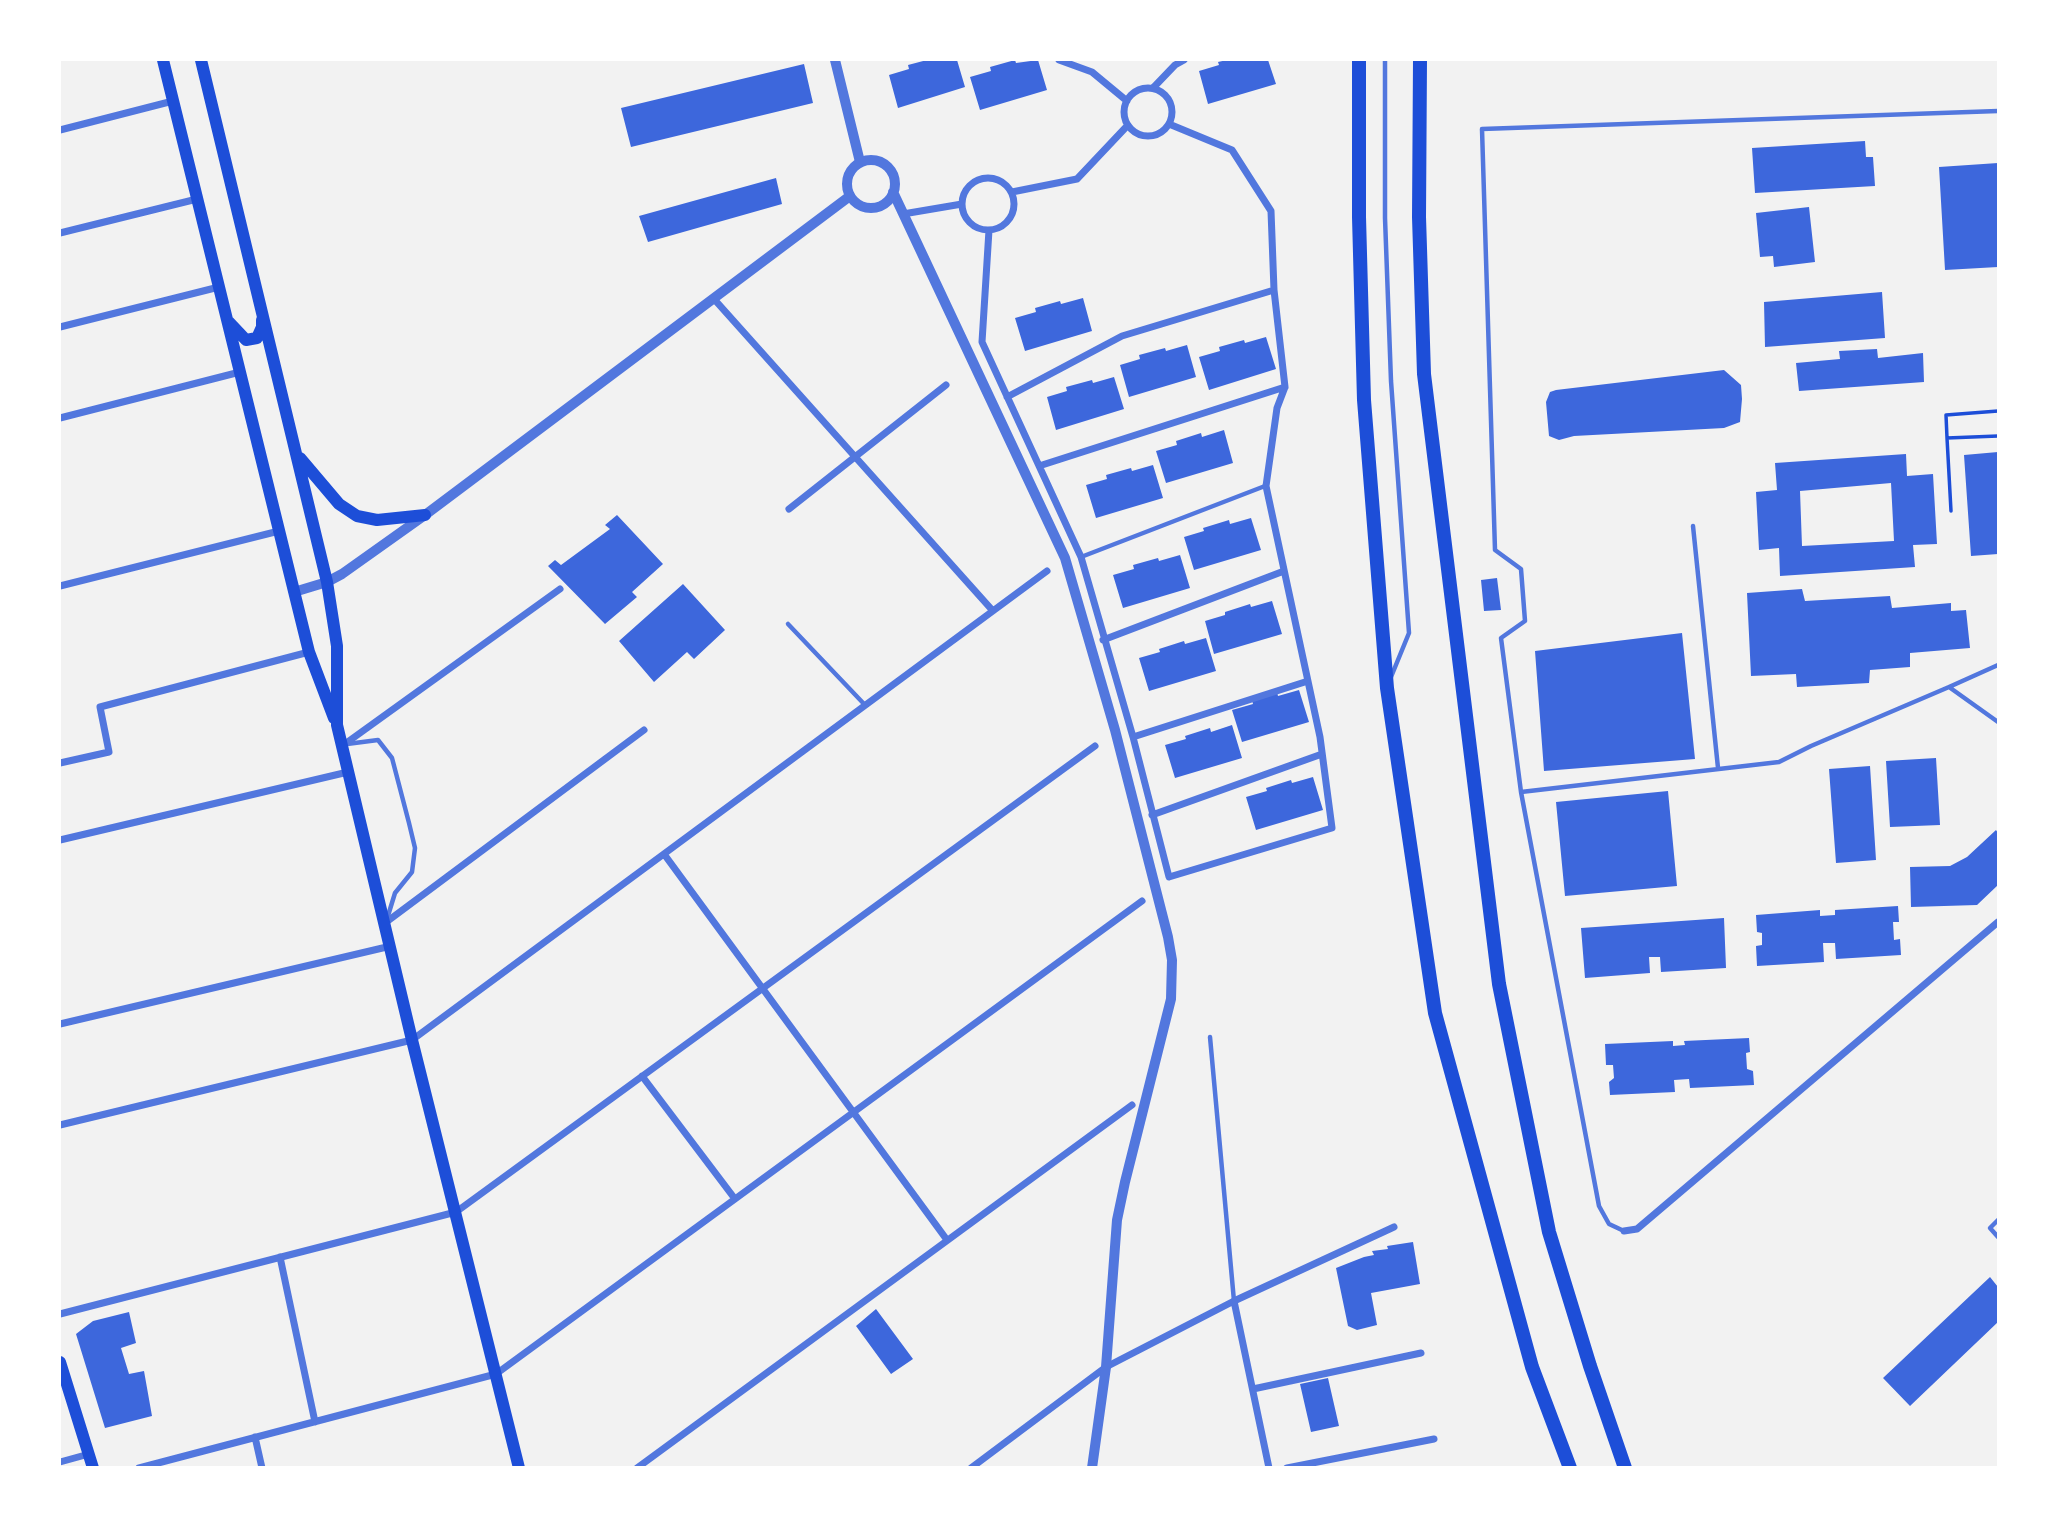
<!DOCTYPE html>
<html>
<head>
<meta charset="utf-8">
<style>
  body { margin:0 }
  #map { position:relative; width:2058px; height:1527px; overflow:hidden; background:#f2f2f2; font-family:Poppins,sans-serif }
  canvas { display:block }
  .frame { position:absolute; inset:0; border:61px solid #fff; pointer-events:none }
</style>
</head>
<body>
<div id="map">
<canvas width="2058" height="1527"></canvas>
<div class="frame"></div>
</div>
<script>
const c = document.querySelector('canvas').getContext('2d');
c.lineJoin = 'round';
function fill(path, color) {
  c.fillStyle = color;
  c.fill(path, 'evenodd');
}
function toPath(rows) {
  const path = new Path2D();
  for (const r of rows) {
    if (r.length === 3) {
      path.moveTo(r[0] + r[2], r[1]);
      path.arc(r[0], r[1], r[2], 0, 2 * Math.PI);
      continue;
    }
    path.moveTo(r[0], r[1]);
    for (let i = 2; i < r.length; i += 2) path.lineTo(r[i], r[i + 1]);
  }
  return path;
}
function trace(path, color, width, dash) {
  c.strokeStyle = color;
  c.lineWidth = width;
  c.lineCap = dash ? 'butt' : 'round';
  c.setLineDash(dash || []);
  c.stroke(path);
}
fill(toPath([
  [927,60,957,60,965,87,898,108,889,75,909,69,908,65],
  [1015,60,1016,63,1038,60,1047,90,980,110,970,77,991,71,990,67],
  [1227,60,1268,60,1276,84,1208,104,1199,71,1219,65,1218,62],
  [804,64,813,103,631,147,621,108],
  [1865,141,1866,157,1873,157,1875,186,1755,193,1752,148],
  [1998,163,1998,267,1945,270,1939,167],
  [776,178,782,204,648,242,639,216],
  [1809,207,1815,262,1774,267,1773,256,1760,257,1756,213],
  [1882,292,1885,338,1765,347,1764,302],
  [1083,298,1092,331,1025,351,1015,318,1036,312,1035,308,1060,301,1061,304],
  [1266,337,1276,369,1209,390,1199,357,1220,351,1219,347,1244,340,1245,343],
  [1187,345,1196,377,1129,397,1120,365,1140,359,1139,355,1165,348,1166,351],
  [1877,349,1878,358,1923,353,1924,382,1799,391,1796,363,1840,359,1839,351],
  [1724,370,1741,385,1742,399,1740,422,1724,428,1574,436,1559,440,1549,436,1546,402,1550,392,1556,390],
  [1114,377,1124,409,1056,430,1047,397,1067,391,1066,387,1092,380,1093,383],
  [1224,430,1233,463,1166,483,1156,451,1177,445,1176,441,1201,433,1202,437],
  [1998,452,1998,554,1971,556,1964,455],
  [1906,454,1907,476,1933,474,1937,544,1913,545,1915,567,1780,576,1779,548,1759,550,1756,492,1777,490,1775,463],
  [1891,483,1894,541,1802,546,1800,491],
  [1153,465,1163,498,1096,518,1086,485,1107,479,1106,475,1131,468,1132,471],
  [617,515,663,564,632,592,637,597,605,624,548,566,555,560,561,565,610,529,605,525],
  [1251,518,1261,550,1194,570,1184,537,1204,531,1203,528,1229,520,1230,524],
  [1180,555,1190,588,1123,608,1113,575,1134,569,1133,565,1158,558,1159,561],
  [1497,578,1501,610,1484,611,1481,580],
  [683,584,725,630,694,659,687,652,654,682,619,641],
  [1802,589,1805,601,1890,596,1892,608,1951,603,1951,611,1966,610,1970,648,1910,653,1910,667,1870,670,1869,683,1797,687,1796,674,1751,676,1747,593],
  [1272,601,1282,634,1214,654,1205,621,1225,615,1225,612,1250,604,1251,607],
  [1682,633,1695,759,1544,771,1535,651],
  [1206,638,1216,671,1149,691,1139,658,1160,652,1159,649,1184,641,1185,644],
  [1299,690,1309,722,1242,742,1232,710,1253,704,1252,700,1277,692,1278,696],
  [1232,725,1242,758,1175,778,1165,745,1186,739,1185,736,1210,728,1211,732],
  [1936,758,1940,825,1890,827,1886,761],
  [1870,766,1876,860,1836,863,1829,769],
  [1313,777,1323,810,1256,830,1246,797,1267,791,1266,788,1291,780,1292,783],
  [1668,791,1677,886,1565,896,1556,802],
  [1996,830,1998,833,1998,885,1977,905,1911,907,1910,867,1950,866,1967,857],
  [1898,906,1899,922,1893,922,1894,940,1900,939,1901,955,1836,959,1835,943,1823,943,1824,962,1757,966,1756,946,1762,945,1762,933,1757,932,1756,915,1820,910,1820,916,1835,915,1835,910],
  [1724,918,1726,968,1661,972,1660,957,1649,957,1650,973,1585,978,1581,928],
  [1749,1038,1750,1052,1746,1053,1747,1069,1753,1071,1754,1085,1690,1088,1689,1079,1674,1080,1675,1092,1610,1095,1609,1082,1614,1078,1613,1065,1606,1065,1605,1044,1673,1041,1673,1046,1685,1045,1684,1041],
  [1413,1242,1420,1284,1371,1293,1377,1325,1357,1330,1348,1326,1336,1268,1364,1257,1374,1255,1372,1251,1388,1249,1387,1246],
  [1990,1277,1998,1287,1998,1322,1910,1406,1883,1378],
  [876,1309,913,1359,891,1374,856,1326],
  [129,1312,136,1343,121,1348,129,1374,144,1371,152,1416,105,1428,76,1334,93,1321],
  [1328,1378,1339,1426,1311,1432,1300,1384]
]), '#3d67dc');
trace(toPath([
  [1947,438,1946,415,1998,411],
  [1951,511,1947,438,1998,436]
]), '#1d4ed8', 3.5);
trace(toPath([
  [1385,60,1385,218,1391,381,1409,633,1391,677],
  [1693,526,1718,768],
  [1081,557,1265,486],
  [788,624,865,705],
  [1949,687,1998,665],
  [347,744,378,740,392,758,409,823,415,848,412,872,395,893,387,919],
  [1521,792,1779,762,1811,746,1949,687,1998,722],
  [1210,1037,1234,1301],
  [1998,1220,1990,1228,1998,1237],
  [1624,1231,1609,1224,1599,1206,1521,792,1501,638,1525,621,1521,569,1495,550,1482,129,1998,111]
]), '#5277de', 4.5);
trace(toPath([
  [1059,60,1092,72,1127,101],
  [1153,88,1175,65,1184,60],
  [1148,112,24],
  [60,130,173,101],
  [988,204,26],
  [1012,192,1077,179,1128,125],
  [903,214,962,204],
  [989,230,982,342,1081,557,1133,737,1169,877,1332,828,1320,737,1266,486,1277,408,1285,387,1274,290,1271,211,1232,150,1169,124],
  [60,233,197,199],
  [714,299,993,611],
  [60,327,219,287],
  [1007,397,1122,336,1274,290],
  [60,418,240,372],
  [1039,466,1285,387],
  [789,509,946,385],
  [60,586,279,531],
  [1103,640,1284,571],
  [1133,737,1308,681],
  [342,746,560,589],
  [60,763,109,752,100,707,309,652],
  [1152,815,1322,754],
  [60,840,348,772],
  [664,854,947,1240],
  [385,923,644,730],
  [60,1024,391,946],
  [642,1076,735,1199],
  [60,1125,412,1040,1047,571],
  [1624,1231,1637,1229,1998,922],
  [280,1257,315,1422],
  [1234,1301,1269,1468],
  [60,1314,456,1212,1095,746],
  [1253,1389,1421,1353],
  [255,1437,262,1468],
  [60,1462,89,1454],
  [139,1468,496,1374,1142,901],
  [637,1468,1132,1105],
  [971,1468,1106,1367,1234,1301,1394,1227],
  [1287,1468,1434,1439]
]), '#5277de', 7);
trace(toPath([
  [835,60,860,162],
  [871,184,24],
  [893,192,1065,558,1115,730,1168,937,1172,960,1171,999,1125,1182,1117,1220,1106,1367,1092,1468],
  [294,592,327,582,342,574,425,515,850,196]
]), '#5277de', 10);
trace(toPath([
  [163,60,309,652,334,718],
  [201,60,327,582,337,646,337,725,412,1040,519,1468],
  [229,322,246,340,257,338,262,327,262,320],
  [300,458,339,504,357,516,377,520,425,515],
  [60,1362,93,1468]
]), '#1d4ed8', 12);
trace(toPath([
  [1359,60,1359,217,1364,400,1387,688,1435,1013,1532,1367,1570,1468],
  [1420,60,1419,217,1424,374,1499,984,1549,1232,1590,1366,1625,1468]
]), '#1d4ed8', 14);
</script>
</body>
</html>
